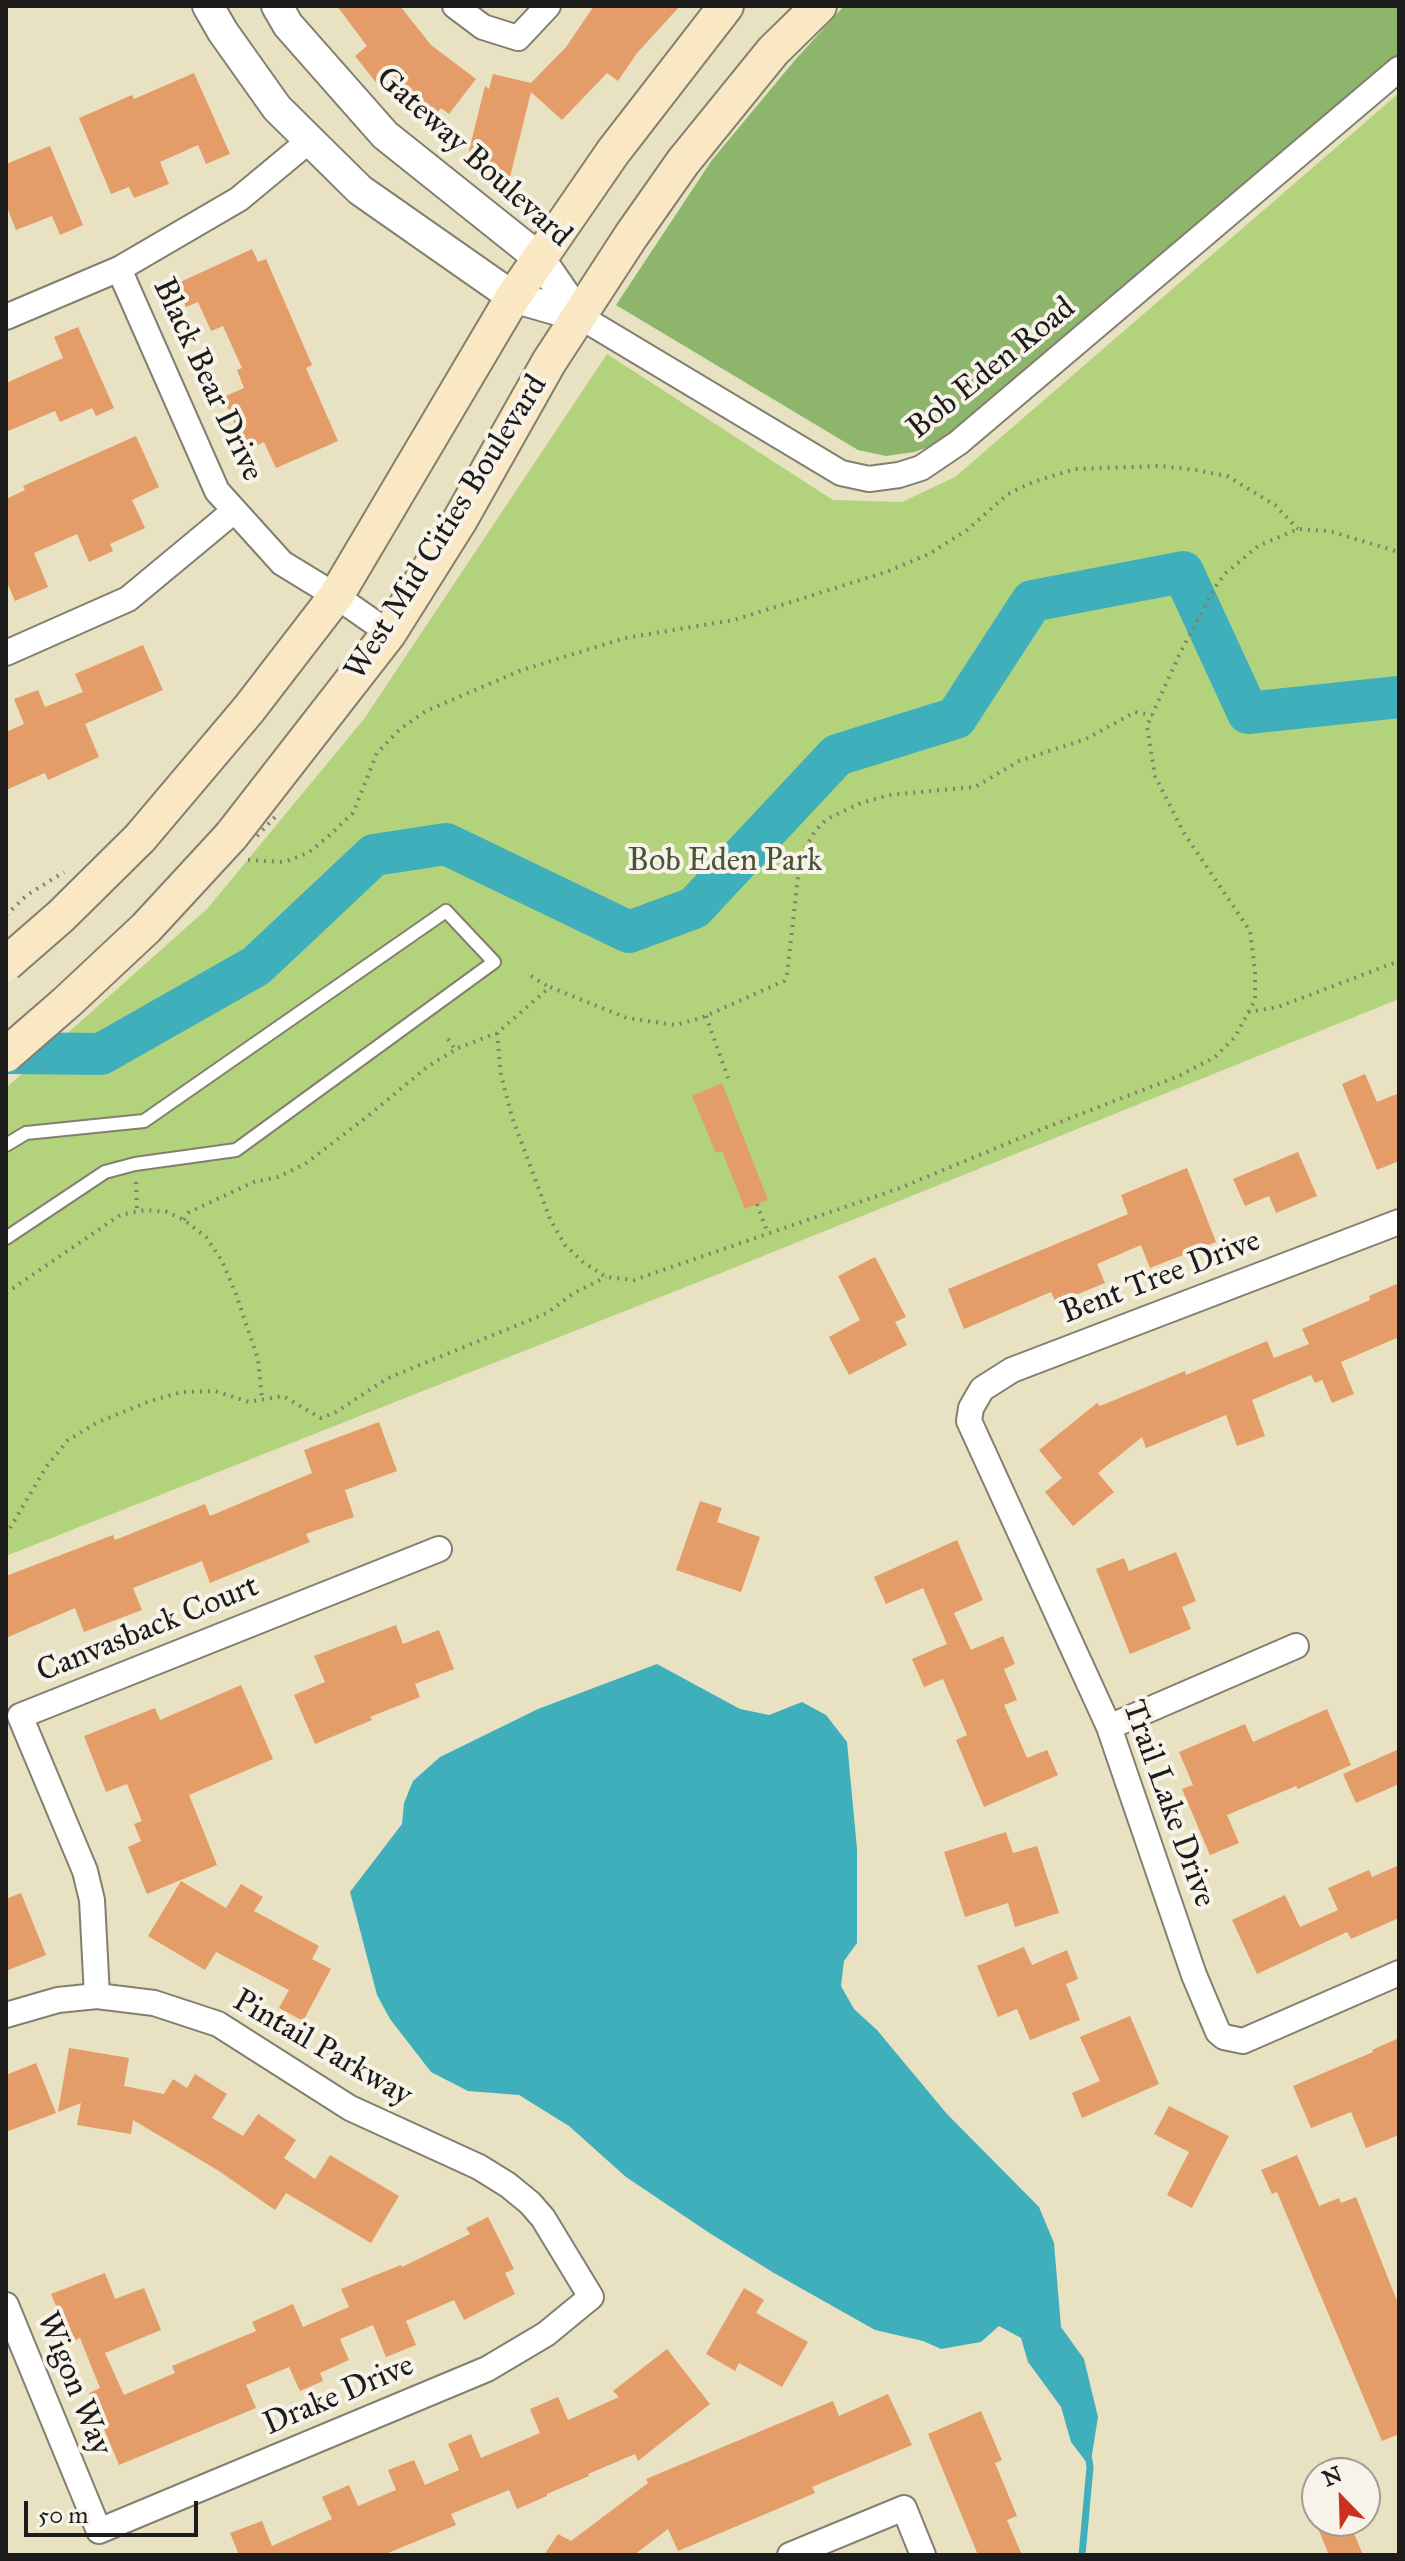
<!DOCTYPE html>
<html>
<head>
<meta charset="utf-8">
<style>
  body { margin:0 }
  #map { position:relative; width:1405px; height:2561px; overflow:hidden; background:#e9e2c2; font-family:"IM FELL Great Primer",serif }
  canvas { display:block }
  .frame { position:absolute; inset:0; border:8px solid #1c1c1c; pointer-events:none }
  .north { position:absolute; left:1301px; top:2457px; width:80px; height:80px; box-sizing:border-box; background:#f7f3e8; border:2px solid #9f9d96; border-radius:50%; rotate:337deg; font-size:22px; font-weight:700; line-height:32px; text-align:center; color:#1c1c1c }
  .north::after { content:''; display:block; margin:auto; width:28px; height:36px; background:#c8321e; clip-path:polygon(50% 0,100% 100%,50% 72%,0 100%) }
  .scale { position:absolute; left:24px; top:2501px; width:174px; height:36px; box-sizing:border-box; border:4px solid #1c1c1c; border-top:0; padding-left:10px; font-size:24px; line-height:28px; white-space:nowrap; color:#1c1c1c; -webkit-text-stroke:6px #f7f3e8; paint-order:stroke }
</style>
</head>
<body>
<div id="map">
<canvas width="1405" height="2561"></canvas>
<div class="frame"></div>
<div class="north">N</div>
<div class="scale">50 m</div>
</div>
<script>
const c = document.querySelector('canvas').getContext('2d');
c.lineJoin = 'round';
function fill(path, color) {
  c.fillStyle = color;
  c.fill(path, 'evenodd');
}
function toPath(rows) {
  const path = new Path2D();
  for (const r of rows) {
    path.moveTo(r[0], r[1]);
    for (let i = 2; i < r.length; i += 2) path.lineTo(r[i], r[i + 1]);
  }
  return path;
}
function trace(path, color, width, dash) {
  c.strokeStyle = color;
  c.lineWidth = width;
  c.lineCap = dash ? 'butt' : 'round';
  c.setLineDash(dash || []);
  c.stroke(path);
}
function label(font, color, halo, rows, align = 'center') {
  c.font = font + ' "IM FELL Great Primer",serif';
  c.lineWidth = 8;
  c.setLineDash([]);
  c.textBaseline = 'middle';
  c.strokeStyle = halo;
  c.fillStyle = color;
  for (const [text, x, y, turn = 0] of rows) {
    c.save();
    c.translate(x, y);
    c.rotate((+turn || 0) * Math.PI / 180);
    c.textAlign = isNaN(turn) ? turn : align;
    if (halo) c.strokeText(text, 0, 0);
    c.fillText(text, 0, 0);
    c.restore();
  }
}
fill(toPath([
  [1399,93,1399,999,716,1275,6,1556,6,1088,207,909,364,719,607,354,833,500,902,502,955,477]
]), '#b2d37b');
fill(toPath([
  [844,6,1399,6,1399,58,971,422,935,445,914,452,886,456,858,450,616,305,712,160,795,60]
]), '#8db56b');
fill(toPath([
  [657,1664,740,1709,769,1715,802,1702,826,1715,847,1742,857,1849,857,1943,844,1961,841,1986,854,2009,877,2030,947,2114,1039,2207,1054,2243,1061,2327,1084,2359,1098,2417,1090,2467,1071,2442,1061,2407,1028,2362,1021,2338,999,2326,981,2342,941,2349,923,2341,875,2330,774,2273,711,2234,626,2177,569,2126,519,2095,468,2091,431,2072,390,2019,377,1995,350,1892,402,1824,404,1803,413,1781,440,1757,538,1709]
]), '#40afbc');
trace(toPath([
  [1082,2555,1090,2467,1089,2460]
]), '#40afbc', 7);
trace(toPath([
  [6,1053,101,1054,256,966,374,855,446,844,629,932,694,908,837,755,956,718,1032,601,1183,572,1248,713,1399,697]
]), '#40afbc', 42);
fill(toPath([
  [337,6,400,6,431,45,476,79,449,114,441,108,428,124,382,90,355,56,367,46],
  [594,6,680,6,637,53,618,81,607,73,562,120,531,92,510,177,465,167,485,86,489,89,493,74,531,83,566,47],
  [194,73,230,154,206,164,198,145,160,162,169,184,134,198,129,187,111,194,79,118,132,95,134,99],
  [50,146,83,225,60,235,52,216,16,230,6,205,6,164],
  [252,249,258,262,266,259,312,365,306,368,338,441,276,468,264,442,246,450,223,397,244,388,237,370,242,368,223,326,211,331,198,302,186,307,176,284],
  [78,327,114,408,96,416,92,408,60,422,55,411,6,432,6,383,63,358,54,337],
  [136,436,159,487,132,500,145,528,110,544,113,551,89,562,77,534,34,553,48,587,15,601,6,580,6,499,25,490,23,486],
  [143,645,163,690,85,724,99,757,48,780,45,773,6,790,6,732,24,724,14,699,38,690,45,707,83,692,75,674],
  [1365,1074,1377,1102,1399,1093,1399,1161,1377,1170,1342,1084],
  [722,1083,768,1200,745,1209,722,1151,716,1153,692,1096],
  [1298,1152,1317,1196,1276,1213,1269,1196,1245,1206,1233,1179],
  [1187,1168,1216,1242,1150,1268,1141,1245,1097,1264,1105,1283,1056,1303,1051,1292,964,1329,948,1289,1128,1214,1121,1195],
  [875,1257,906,1317,895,1322,907,1345,849,1375,829,1337,860,1320,838,1276],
  [1399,1283,1399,1337,1341,1362,1354,1394,1332,1403,1322,1380,1315,1383,1311,1375,1252,1400,1265,1436,1237,1446,1226,1415,1146,1448,1142,1437,1098,1473,1114,1492,1073,1526,1045,1492,1062,1478,1039,1450,1097,1403,1100,1406,1185,1371,1186,1375,1267,1341,1274,1358,1309,1344,1302,1329,1370,1300,1369,1296],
  [379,1422,397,1471,345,1490,354,1517,306,1534,310,1542,210,1583,202,1561,133,1588,142,1610,84,1632,75,1608,6,1638,6,1576,113,1535,115,1540,205,1504,210,1516,312,1473,304,1450],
  [700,1501,722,1508,717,1522,760,1537,741,1592,676,1570],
  [957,1540,983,1600,954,1613,971,1650,1003,1636,1015,1664,1004,1669,1017,1700,1004,1705,1027,1758,1047,1750,1058,1775,984,1807,956,1740,967,1735,943,1679,924,1687,912,1659,947,1644,923,1588,886,1604,874,1577],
  [1176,1552,1196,1601,1182,1607,1191,1629,1130,1654,1096,1569,1124,1558,1129,1571],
  [396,1625,403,1644,439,1630,454,1669,415,1684,420,1697,370,1717,372,1720,315,1744,294,1695,325,1682,314,1656],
  [241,1685,273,1759,189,1795,217,1865,147,1894,128,1847,141,1841,134,1824,142,1821,127,1784,106,1792,84,1736,155,1708,160,1720],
  [1327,1709,1351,1765,1298,1789,1296,1786,1227,1815,1239,1843,1210,1855,1182,1789,1193,1785,1179,1752,1245,1724,1253,1742],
  [1399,1749,1399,1784,1356,1803,1343,1774],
  [1006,1832,1013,1853,1037,1846,1059,1913,1015,1927,1008,1903,965,1917,944,1852],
  [1399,1865,1399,1918,1351,1939,1347,1932,1257,1974,1232,1920,1285,1895,1300,1927,1338,1910,1328,1888,1369,1870,1372,1877],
  [181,1881,226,1908,241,1884,263,1897,254,1911,319,1946,312,1959,331,1969,303,2021,279,2008,289,1990,216,1952,205,1970,148,1936],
  [21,1893,46,1955,6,1971,6,1899],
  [1024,1947,1032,1965,1067,1950,1078,1979,1066,1984,1080,2020,1030,2040,1017,2009,998,2017,977,1966],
  [1130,2016,1159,2084,1082,2118,1072,2093,1100,2081,1080,2037],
  [1399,2038,1399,2135,1366,2148,1351,2112,1311,2128,1293,2086,1373,2052,1372,2050],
  [69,2048,129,2058,124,2086,164,2094,173,2079,187,2088,195,2074,227,2094,212,2118,243,2136,258,2114,296,2140,284,2158,315,2179,330,2155,399,2196,371,2243,286,2193,275,2210,219,2171,133,2120,131,2134,77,2125,81,2103,58,2112],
  [36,2063,56,2113,6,2132,6,2075],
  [1169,2106,1229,2136,1192,2208,1167,2195,1189,2152,1154,2134],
  [1297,2155,1319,2206,1339,2198,1341,2203,1356,2197,1399,2306,1399,2434,1382,2441,1277,2192,1272,2194,1261,2170],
  [488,2217,514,2269,505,2273,515,2294,464,2320,454,2300,406,2321,416,2345,386,2357,373,2325,340,2339,349,2360,320,2373,323,2381,300,2391,289,2367,246,2385,256,2408,119,2465,89,2393,100,2388,80,2338,71,2342,51,2294,105,2273,115,2299,144,2288,161,2330,105,2353,124,2395,175,2373,172,2366,256,2331,252,2322,293,2304,303,2327,349,2307,341,2289,401,2265,402,2267,470,2234,466,2228],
  [744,2288,764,2300,756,2313,808,2342,782,2387,739,2363,735,2371,706,2354],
  [667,2349,710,2404,638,2461,635,2454,588,2474,589,2476,547,2494,547,2496,517,2509,509,2490,451,2514,456,2525,383,2555,239,2555,230,2533,262,2521,272,2546,332,2519,322,2497,349,2485,358,2506,396,2490,388,2470,414,2460,425,2485,459,2470,448,2444,471,2434,481,2458,540,2433,530,2409,558,2397,568,2420,619,2397,613,2391],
  [888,2394,912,2445,812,2487,815,2493,678,2551,668,2529,634,2555,544,2555,558,2534,571,2541,648,2483,646,2479,833,2401,839,2416],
  [981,2411,1002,2460,995,2463,1017,2516,1007,2520,1022,2555,978,2555,928,2434],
  [1315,2521,1349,2521,1363,2555,1329,2555]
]), '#e49c68');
const service = toPath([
  [6,1145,26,1133,144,1121,446,911,494,962,236,1150,135,1164,105,1172,6,1238]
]);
const minor = toPath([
  [455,6,483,27,518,38,548,6],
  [119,269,217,491,282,563,336,596,389,633],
  [579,316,841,473,869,479,899,475,921,468,958,443,1399,69],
  [6,317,119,269,239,199,310,140],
  [6,653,128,599,234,511],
  [1399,1222,1012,1370,982,1389,971,1408,969,1421,1109,1727,1194,1975,1218,2032,1224,2037,1243,2041,1399,1973],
  [1109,1727,1296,1646],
  [97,1996,92,1900,85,1871,20,1716,439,1549],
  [6,2015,58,2000,97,1996,154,2003,218,2024,350,2108,479,2167,508,2185,530,2203,543,2218,591,2297,546,2334,487,2369,99,2531,6,2305],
  [790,2555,904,2508,923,2555]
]);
const tertiary = toPath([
  [208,6,223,32,277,108,360,190,513,297,579,316],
  [277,6,288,25,385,135,539,258,579,316]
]);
const secondary = toPath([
  [231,836,389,633,460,520,549,362,631,236,683,162,773,51,819,6],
  [140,838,249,709,336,596,513,297,613,152,726,6]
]);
trace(service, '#827f6f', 16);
trace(minor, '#827f6f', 28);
trace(tertiary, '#827f6f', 34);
trace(secondary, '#827f6f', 38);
trace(toPath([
  [248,860,284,862,308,853,330,835,353,813,377,753,400,729,426,711,522,670,625,638,734,620,886,572,929,554,967,530,1008,494,1033,482,1075,469,1161,466,1196,470,1227,476,1275,505,1298,529],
  [6,915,27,895,64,872],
  [531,976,549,987],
  [1248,1012,1278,1007,1399,961],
  [706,1016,728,1078],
  [497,1033,501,1075,512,1117,550,1219,565,1245,583,1262,606,1277,634,1280,900,1188,1042,1129,1179,1076,1215,1057,1235,1037,1255,1000,1255,971,1250,931,1184,833,1155,776,1147,726,1180,653,1217,584,1226,573,1258,546,1298,529,1329,531,1399,552],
  [448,1039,455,1049],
  [136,1182,137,1211],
  [757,1204,768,1234],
  [184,1220,188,1213,200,1207,254,1182,278,1177,305,1164,368,1116,427,1067,458,1048,497,1033,550,987,627,1018,675,1025,701,1018,784,981,787,975,799,868,804,850,815,831,827,819,861,803,889,795,975,787,1019,761,1086,739,1135,712,1152,715],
  [6,1293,120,1215,145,1210,167,1212,184,1220,206,1237,222,1261,236,1294,258,1359,262,1400],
  [6,1535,46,1467,68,1440,98,1422,150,1401,182,1392,215,1391,249,1402,283,1396,321,1418,336,1412,388,1378,547,1313,574,1293,606,1277]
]), '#827f6f', 4, [2, 6]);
trace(service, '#fff', 12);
trace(minor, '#fff', 24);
trace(tertiary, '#fff', 30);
trace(secondary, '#fae7c3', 34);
const secondaryBridge = toPath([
  [6,964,61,916,140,838],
  [6,1055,67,1002,146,928,231,836]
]);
trace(secondaryBridge, '#827f6f', 38, []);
trace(toPath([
  [257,836,275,817]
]), '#827f6f', 4, [2, 6]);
trace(secondaryBridge, '#fae7c3', 34);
label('32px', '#1c1c1c', '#f7f3e8', [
  ["Gateway Boulevard",473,158,42],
  ["Bob Eden Road",992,369,-39],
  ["Black Bear Drive",207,380,65],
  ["West Mid Cities Boulevard",447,528,-58],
  ["Bent Tree Drive",1161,1278,-21],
  ["Canvasback Court",148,1630,-22],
  ["Trail Lake Drive",1168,1804,70],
  ["Pintail Parkway",322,2049,30],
  ["Wigon Way",73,2384,68],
  ["Drake Drive",339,2396,-23]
]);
label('32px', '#495338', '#f7f3e8', [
  ["Bob Eden Park",725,862]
]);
</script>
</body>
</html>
